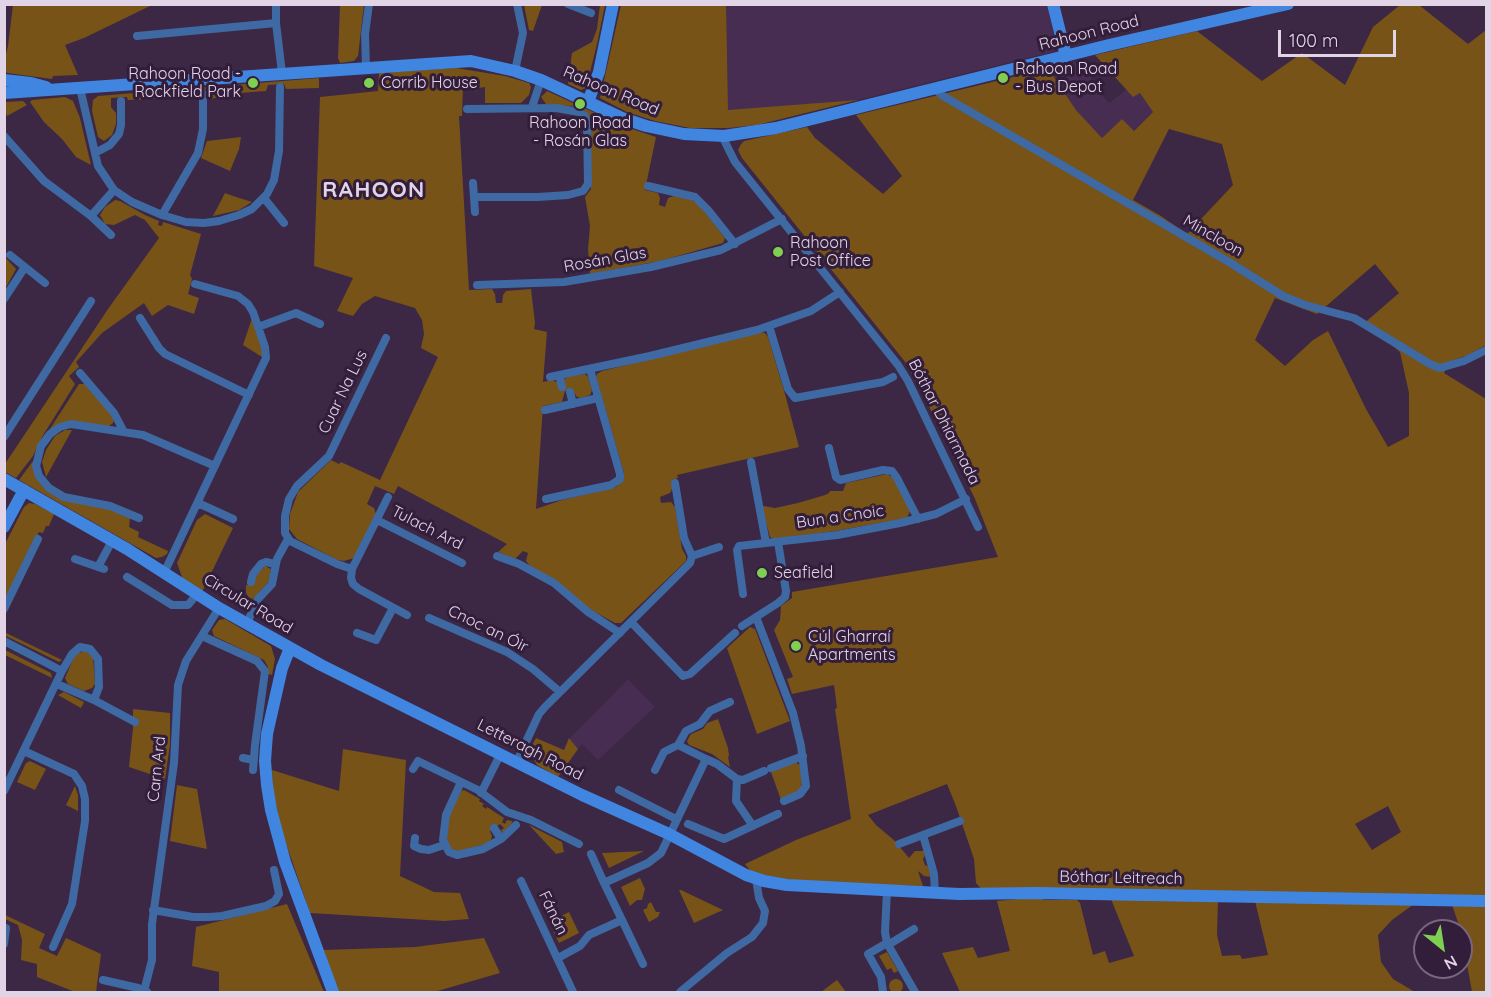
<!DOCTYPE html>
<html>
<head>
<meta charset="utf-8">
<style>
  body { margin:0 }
  #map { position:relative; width:1491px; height:997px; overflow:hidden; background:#3c2745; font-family:Quicksand,sans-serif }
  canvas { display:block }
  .frame { position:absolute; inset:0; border:6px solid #e2d4e7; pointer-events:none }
  .north { position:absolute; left:1413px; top:919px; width:60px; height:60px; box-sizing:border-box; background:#321d3a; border:2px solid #78667f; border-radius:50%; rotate:150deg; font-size:16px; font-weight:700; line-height:24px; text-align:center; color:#e2d4e7 }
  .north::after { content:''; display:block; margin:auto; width:21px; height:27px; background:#7fd052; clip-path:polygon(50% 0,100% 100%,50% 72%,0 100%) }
  .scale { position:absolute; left:1278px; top:30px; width:118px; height:27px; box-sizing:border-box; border:3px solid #e2d4e7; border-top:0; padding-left:8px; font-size:18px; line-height:21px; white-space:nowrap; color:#e2d4e7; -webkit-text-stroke:4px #321d3a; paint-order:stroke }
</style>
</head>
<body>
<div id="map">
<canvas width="1491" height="997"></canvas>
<div class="frame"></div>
<div class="north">N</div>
<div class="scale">100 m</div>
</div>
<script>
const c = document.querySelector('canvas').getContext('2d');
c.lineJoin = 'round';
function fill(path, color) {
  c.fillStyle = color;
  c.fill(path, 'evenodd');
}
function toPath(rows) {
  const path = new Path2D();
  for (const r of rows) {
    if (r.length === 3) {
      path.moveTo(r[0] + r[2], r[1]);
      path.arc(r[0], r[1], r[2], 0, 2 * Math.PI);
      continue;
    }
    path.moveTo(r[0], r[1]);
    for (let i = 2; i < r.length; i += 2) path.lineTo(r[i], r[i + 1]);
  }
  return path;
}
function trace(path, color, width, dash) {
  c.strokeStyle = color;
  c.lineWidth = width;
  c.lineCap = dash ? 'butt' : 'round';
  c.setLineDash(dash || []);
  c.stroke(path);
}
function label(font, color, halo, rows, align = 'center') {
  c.font = font + ' Quicksand,sans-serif';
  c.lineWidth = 6;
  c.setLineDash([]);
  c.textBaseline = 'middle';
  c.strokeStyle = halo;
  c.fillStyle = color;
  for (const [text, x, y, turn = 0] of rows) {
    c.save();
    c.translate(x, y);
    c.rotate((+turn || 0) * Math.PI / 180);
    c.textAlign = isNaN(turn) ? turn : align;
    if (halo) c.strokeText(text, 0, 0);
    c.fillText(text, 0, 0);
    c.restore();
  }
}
fill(toPath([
  [621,5,1047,5,1057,48,1052,52,757,125,728,128,690,128,643,118,600,98],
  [1079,61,1085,65,1096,89,1109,103,1127,89,1133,96,1140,92,1153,112,1133,131,1122,119,1102,138,1076,110,1052,74,1062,71,1066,65],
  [628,679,655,707,598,760,582,744,578,749,569,739]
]), '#472d51');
fill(toPath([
  [726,4,728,110,858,100,757,125,728,128,690,128,655,121,627,112,600,98,621,5],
  [13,5,152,5,84,38,65,45,78,75,53,76,52,79,7,73,5,69,5,58,8,46],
  [340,5,364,5,358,56,354,61,340,63,338,58],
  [524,5,542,5,533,31,529,30],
  [600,5,605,5,597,44,586,88,581,90,568,84,572,53,592,42,597,29],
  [1400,5,1419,5,1468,44,1486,30,1486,345,1468,355,1449,362,1444,373,1486,399,1486,898,984,892,976,883,974,859,956,806,947,784,868,815,876,825,895,841,909,858,915,851,924,851,925,855,923,859,925,865,929,867,931,877,924,876,918,871,923,886,810,883,752,873,745,864,796,840,851,819,835,709,837,708,834,685,792,694,787,679,793,677,774,630,780,620,781,606,792,598,792,592,998,557,975,499,948,443,946,430,935,418,906,363,742,158,738,150,741,144,744,141,807,127,815,138,883,194,902,176,856,115,1046,69,1052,74,1076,110,1102,138,1122,119,1134,131,1153,112,1140,93,1133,97,1095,55,1197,31,1262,81,1302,53,1345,85,1373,27],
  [1169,129,1222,144,1233,185,1187,234,1161,216,1133,200],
  [1375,264,1399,293,1361,326,1382,337,1400,352,1409,393,1409,436,1388,447,1366,409,1328,331,1313,340,1285,366,1255,340,1275,298,1317,314],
  [1388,806,1401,832,1372,850,1355,824],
  [456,68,505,76,529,83,531,87,529,95,521,103,485,103,485,87,479,88,475,92,474,88,463,88,462,116,459,116,469,290,492,289,495,294,496,303,502,303,503,295,506,291,531,289,535,323,534,329,547,332,543,382,553,380,558,383,569,376,585,374,588,377,592,390,590,395,581,398,577,397,572,390,565,391,562,402,543,406,536,509,562,500,616,487,624,479,624,473,596,377,597,374,602,371,760,332,765,333,768,337,785,394,799,447,677,475,678,478,672,480,672,489,670,493,660,497,661,503,671,502,675,507,682,549,686,556,686,561,621,623,615,623,593,611,530,566,526,561,528,553,523,551,515,559,498,552,507,544,398,486,394,494,375,486,367,504,374,508,376,514,354,558,344,561,337,560,297,539,289,529,290,514,298,492,331,460,339,464,341,462,380,480,438,357,421,348,424,334,422,320,415,308,375,296,362,304,353,316,337,311,353,278,314,266,320,97,378,91,379,73],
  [319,78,319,88,286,89,284,84,268,85,266,91,226,94,225,96,210,99,209,90,190,91,190,97,128,100,127,97,111,98,111,107,116,113,116,124,112,135,104,141,98,137,92,111,93,100,98,96],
  [547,91,626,127,656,137,645,190,658,193,660,198,659,205,665,207,668,198,674,196,692,200,699,204,725,238,723,243,660,261,590,274,588,249,590,226,585,197,591,189,590,120,588,114,581,108,571,106,546,104,541,97],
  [65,97,73,101,80,118,91,165,76,157,62,139,44,122,30,102,32,100],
  [23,101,27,105,7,116,5,111,5,102],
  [241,137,239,149,230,171,201,158,207,141],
  [225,193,233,196,252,202,239,210,213,216],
  [115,200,120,201,145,215,159,221,158,225,162,226,163,222,201,234,190,275,192,279,188,294,199,298,194,314,168,305,152,316,144,303,102,333,76,362,79,367,69,376,75,384,42,437,33,456,16,478,5,472,5,464,108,309,159,238,145,220,135,215,114,225,105,224,100,215,105,207],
  [5,257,16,269,5,289,4,289],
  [252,318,263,351,262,357,243,345],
  [79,384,86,384,111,414,114,420,113,423,108,427,79,422,46,435],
  [65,430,72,430,46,477,42,462,46,450,55,436],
  [33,461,43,487,109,509,130,518,129,527,139,532,138,537,168,551,167,554,162,557,156,558,19,480],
  [887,474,895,479,910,511,907,518,835,531,774,539,770,537,762,508,764,506,775,508,798,503,825,495,829,493,830,491,843,491,846,483],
  [29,503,35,504,54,514,49,526,46,526,43,533,39,532,5,601,5,544,24,507],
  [205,514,233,528,202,592,183,580,177,563,197,520],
  [265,566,271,569,269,581,253,599,249,598,246,593,246,585,254,584,257,574],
  [225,619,271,646,275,659,272,675,268,674,268,667,264,660,214,636,212,630,219,620],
  [750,627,755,629,790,721,757,734,727,648],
  [4,632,62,660,59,662,6,636],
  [5,650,51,673,52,678,5,655],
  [85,651,93,655,95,684,92,688,84,691,68,684,65,678,74,657,78,653],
  [64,692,84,702,81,708,58,695],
  [133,709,170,713,170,744,165,779,129,767,133,728],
  [718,719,728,748,729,756,728,757,730,767,712,754,689,745,687,741,691,734,703,729,707,723],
  [536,738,564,750,569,738,578,749,558,777,537,765,533,758,530,749],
  [343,749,406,760,400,876,434,892,460,893,469,919,444,921,310,913,282,832,273,793,272,770,339,791],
  [30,761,46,769,35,790,17,782,26,763],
  [795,762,800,765,802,781,801,790,781,800,771,772],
  [177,785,197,789,207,849,170,841],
  [75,786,78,795,78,811,66,805],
  [464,790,480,799,479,801,484,804,482,806,486,809,487,807,504,818,502,822,505,824,507,820,512,821,512,823,503,832,500,831,504,828,500,824,490,831,492,836,491,841,486,844,457,852,451,850,446,842,449,815,461,791],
  [529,825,562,842,564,852,556,854],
  [644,851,609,868,602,853],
  [640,878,645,889,642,900,637,900,630,906,621,887],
  [679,890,681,890,723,910,694,923],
  [1040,897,1044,900,1077,900,1080,903,1093,955,1105,951,1109,963,1134,956,1111,899,1218,900,1217,935,1222,956,1240,955,1242,959,1268,955,1255,901,1414,904,1392,920,1378,935,1381,962,1393,979,1415,992,960,992,942,953,973,947,978,958,1010,951,997,901],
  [651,902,656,912,660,912,658,917,649,922,643,910,647,908,648,904],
  [287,904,324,992,219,992,219,972,192,966,196,927],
  [1452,905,1486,906,1486,992,1472,992,1461,931],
  [569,912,579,933,559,943,549,922],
  [5,915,45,934,39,948,57,956,66,938,101,954,96,992,75,992,37,977,37,964,21,960,22,940,18,925,5,919],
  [484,938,500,973,434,992,338,992,323,950,415,947],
  [887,952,898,971,894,973,891,968,887,970,879,956],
  [896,986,7],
  [837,980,846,992,821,992]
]), '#775318');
trace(toPath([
  [276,4,276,23,282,73],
  [568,4,591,13],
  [137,36,276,23],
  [366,68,365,34,369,4],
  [515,71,523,33,517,4],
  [80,88,98,166,114,190,132,202,162,215,186,222,204,223,219,221,239,215,252,209,267,194,274,180,279,151,280,87],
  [935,89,943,96,1229,262,1283,296,1305,305,1354,318,1430,364,1440,368,1464,361,1486,350],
  [532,107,541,80],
  [467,109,556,108,579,112,585,116,587,123,588,184,583,191,568,195,538,197,474,197],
  [4,136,44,181,91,216,111,235],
  [724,136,725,142,735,162,898,365,908,381,978,527],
  [95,153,110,145,119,134,121,125,121,101],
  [473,183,475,212],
  [648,186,695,197,708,210,735,244],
  [264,198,284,223],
  [162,215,198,153,203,129,203,94],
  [91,216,114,190],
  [10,255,45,283],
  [477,285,564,282,651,267,721,250,782,219],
  [4,299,25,267],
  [140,318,159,348,165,354,249,395],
  [769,326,788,389,795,398,883,382,893,377],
  [258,327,296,313,320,324],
  [80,373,114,413,124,432],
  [559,375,562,387],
  [550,377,650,356,757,330,811,311,840,292],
  [570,392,573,404],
  [545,410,598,398],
  [4,437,91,301],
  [829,448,836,477,840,480,883,470,892,471,897,478,918,519],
  [751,462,766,543],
  [675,483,684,538,692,556],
  [388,497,352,569,351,578,353,584,359,589,407,615],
  [546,499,611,485,620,479,620,474,590,369],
  [198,503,233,519],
  [139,518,110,506,64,497,49,488,39,476,36,466,41,446,50,434,60,427,71,424,143,435,215,466],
  [377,520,462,563],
  [497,556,519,564,554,583,588,612,620,633],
  [75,559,104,569],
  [98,567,112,541],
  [352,569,337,564,290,541,285,533,285,516,289,499,297,486,329,456,386,338],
  [164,573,266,358,265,347,253,312,248,304,238,296,195,284],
  [127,577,172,605,188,605,197,594],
  [251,582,253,574,261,564,266,562,275,564],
  [743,594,737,550,739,546,837,535,900,523,936,514,966,499],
  [4,609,38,539],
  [756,617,793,713,801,746,806,786,800,794,784,801],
  [429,618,507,652,533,669,560,692],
  [631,622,683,676,690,674,735,633],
  [247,623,258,599,272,584,277,559,288,539],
  [742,626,778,603,785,597,786,591,778,542],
  [357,633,376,640,393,608],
  [202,636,257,661,265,671,255,745,253,770],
  [4,641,62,671],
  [57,684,94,700,135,722],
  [24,751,74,774,82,786,85,799,85,821,72,904,53,947],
  [243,758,254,760],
  [706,759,678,745,686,731,700,724,710,711,730,702],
  [517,761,539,714,545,707,690,563,692,556,719,547],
  [771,768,803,756],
  [413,769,418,761,478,790,507,812,531,820,579,844],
  [655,770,664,752,678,745],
  [737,779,743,780,764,771],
  [461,782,446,815,443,840,449,852,457,855,483,849,501,839,516,825],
  [619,790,676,819],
  [4,791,62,671,72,654,80,647,90,649,98,659,99,687,94,700],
  [481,793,501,753],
  [688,824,724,839,778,814],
  [494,828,501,839],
  [923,835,934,874,935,893],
  [415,838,414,846,421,849,429,850,444,845],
  [899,844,960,821],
  [591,854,604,883],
  [521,881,573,992],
  [887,890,885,932,887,943,915,992],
  [153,910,193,917,209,917,222,916,266,906,275,901,279,894,274,870],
  [622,920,643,964],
  [4,944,6,928],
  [888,945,914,929],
  [558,958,580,946,589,935,622,920,604,883,648,863,661,853,706,759,717,764,737,779,736,801,753,826],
  [103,980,138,988,147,992],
  [144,991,152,960,152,924,174,763,178,685,186,661,219,608],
  [680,992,727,953,752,937,763,923,765,911,759,898,756,879],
  [883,992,881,977,868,954,887,943]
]), '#3e69a2', 8);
trace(toPath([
  [1053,4,1066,56],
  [4,80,31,83,46,87],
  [4,93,471,61,515,71,541,80,622,118,646,126,684,134,724,136,776,128,1109,45,1288,4],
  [588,102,599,72,613,4],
  [4,479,127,549,219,608,321,665,582,795,669,834,746,875,764,881,787,885,959,894,1036,893,1486,901],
  [4,527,24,490],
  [290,648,282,668,267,734,265,761,267,785,271,810,285,862,333,992]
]), '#4086e1', 12);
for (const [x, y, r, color] of [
  [1003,78,6,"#7fd052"],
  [253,83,6,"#7fd052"],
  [369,83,6,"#7fd052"],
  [580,104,6,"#7fd052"],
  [778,252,6,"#7fd052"],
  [762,573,6,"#7fd052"],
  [796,646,6,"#7fd052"]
]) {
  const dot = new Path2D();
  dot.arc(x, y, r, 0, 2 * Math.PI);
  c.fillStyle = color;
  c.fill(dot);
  trace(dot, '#321d3a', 2);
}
label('16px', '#e2d4e7', '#321d3a', [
  ["Rahoon Road",1089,33,-14],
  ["Rahoon Road",611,91,23],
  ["Mincloon",1213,236,30],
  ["Rosán Glas",605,260,-10],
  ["Cuar Na Lus",343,392,-64],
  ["Bóthar Dhiarmada",944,422,63],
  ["Bun a Cnoic",840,517,-8],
  ["Tulach Ard",427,528,27],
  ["Circular Road",248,604,31],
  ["Cnoc an Óir",488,629,26],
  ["Letteragh Road",530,750,27],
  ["Carn Ard",157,769,-84],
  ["Bóthar Leitreach",1121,878,1],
  ["Fánán",553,913,64]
]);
label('16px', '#e2d4e7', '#321d3a', [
  ["Rahoon Road",1015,69],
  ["- Bus Depot",1015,87],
  ["Rahoon Road -",241,74,"right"],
  ["Rockfield Park",241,92,"right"],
  ["Corrib House",381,83],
  ["Rahoon Road",580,123,"center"],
  ["- Rosán Glas",580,141,"center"],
  ["Rahoon",790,243],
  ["Post Office",790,261],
  ["Seafield",774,573],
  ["Cúl Gharraí",808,637],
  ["Apartments",808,655]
], 'left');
c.letterSpacing = '1.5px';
label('bold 22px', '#e2d4e7', '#321d3a', [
  ["RAHOON",374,190]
]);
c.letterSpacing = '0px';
</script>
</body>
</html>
